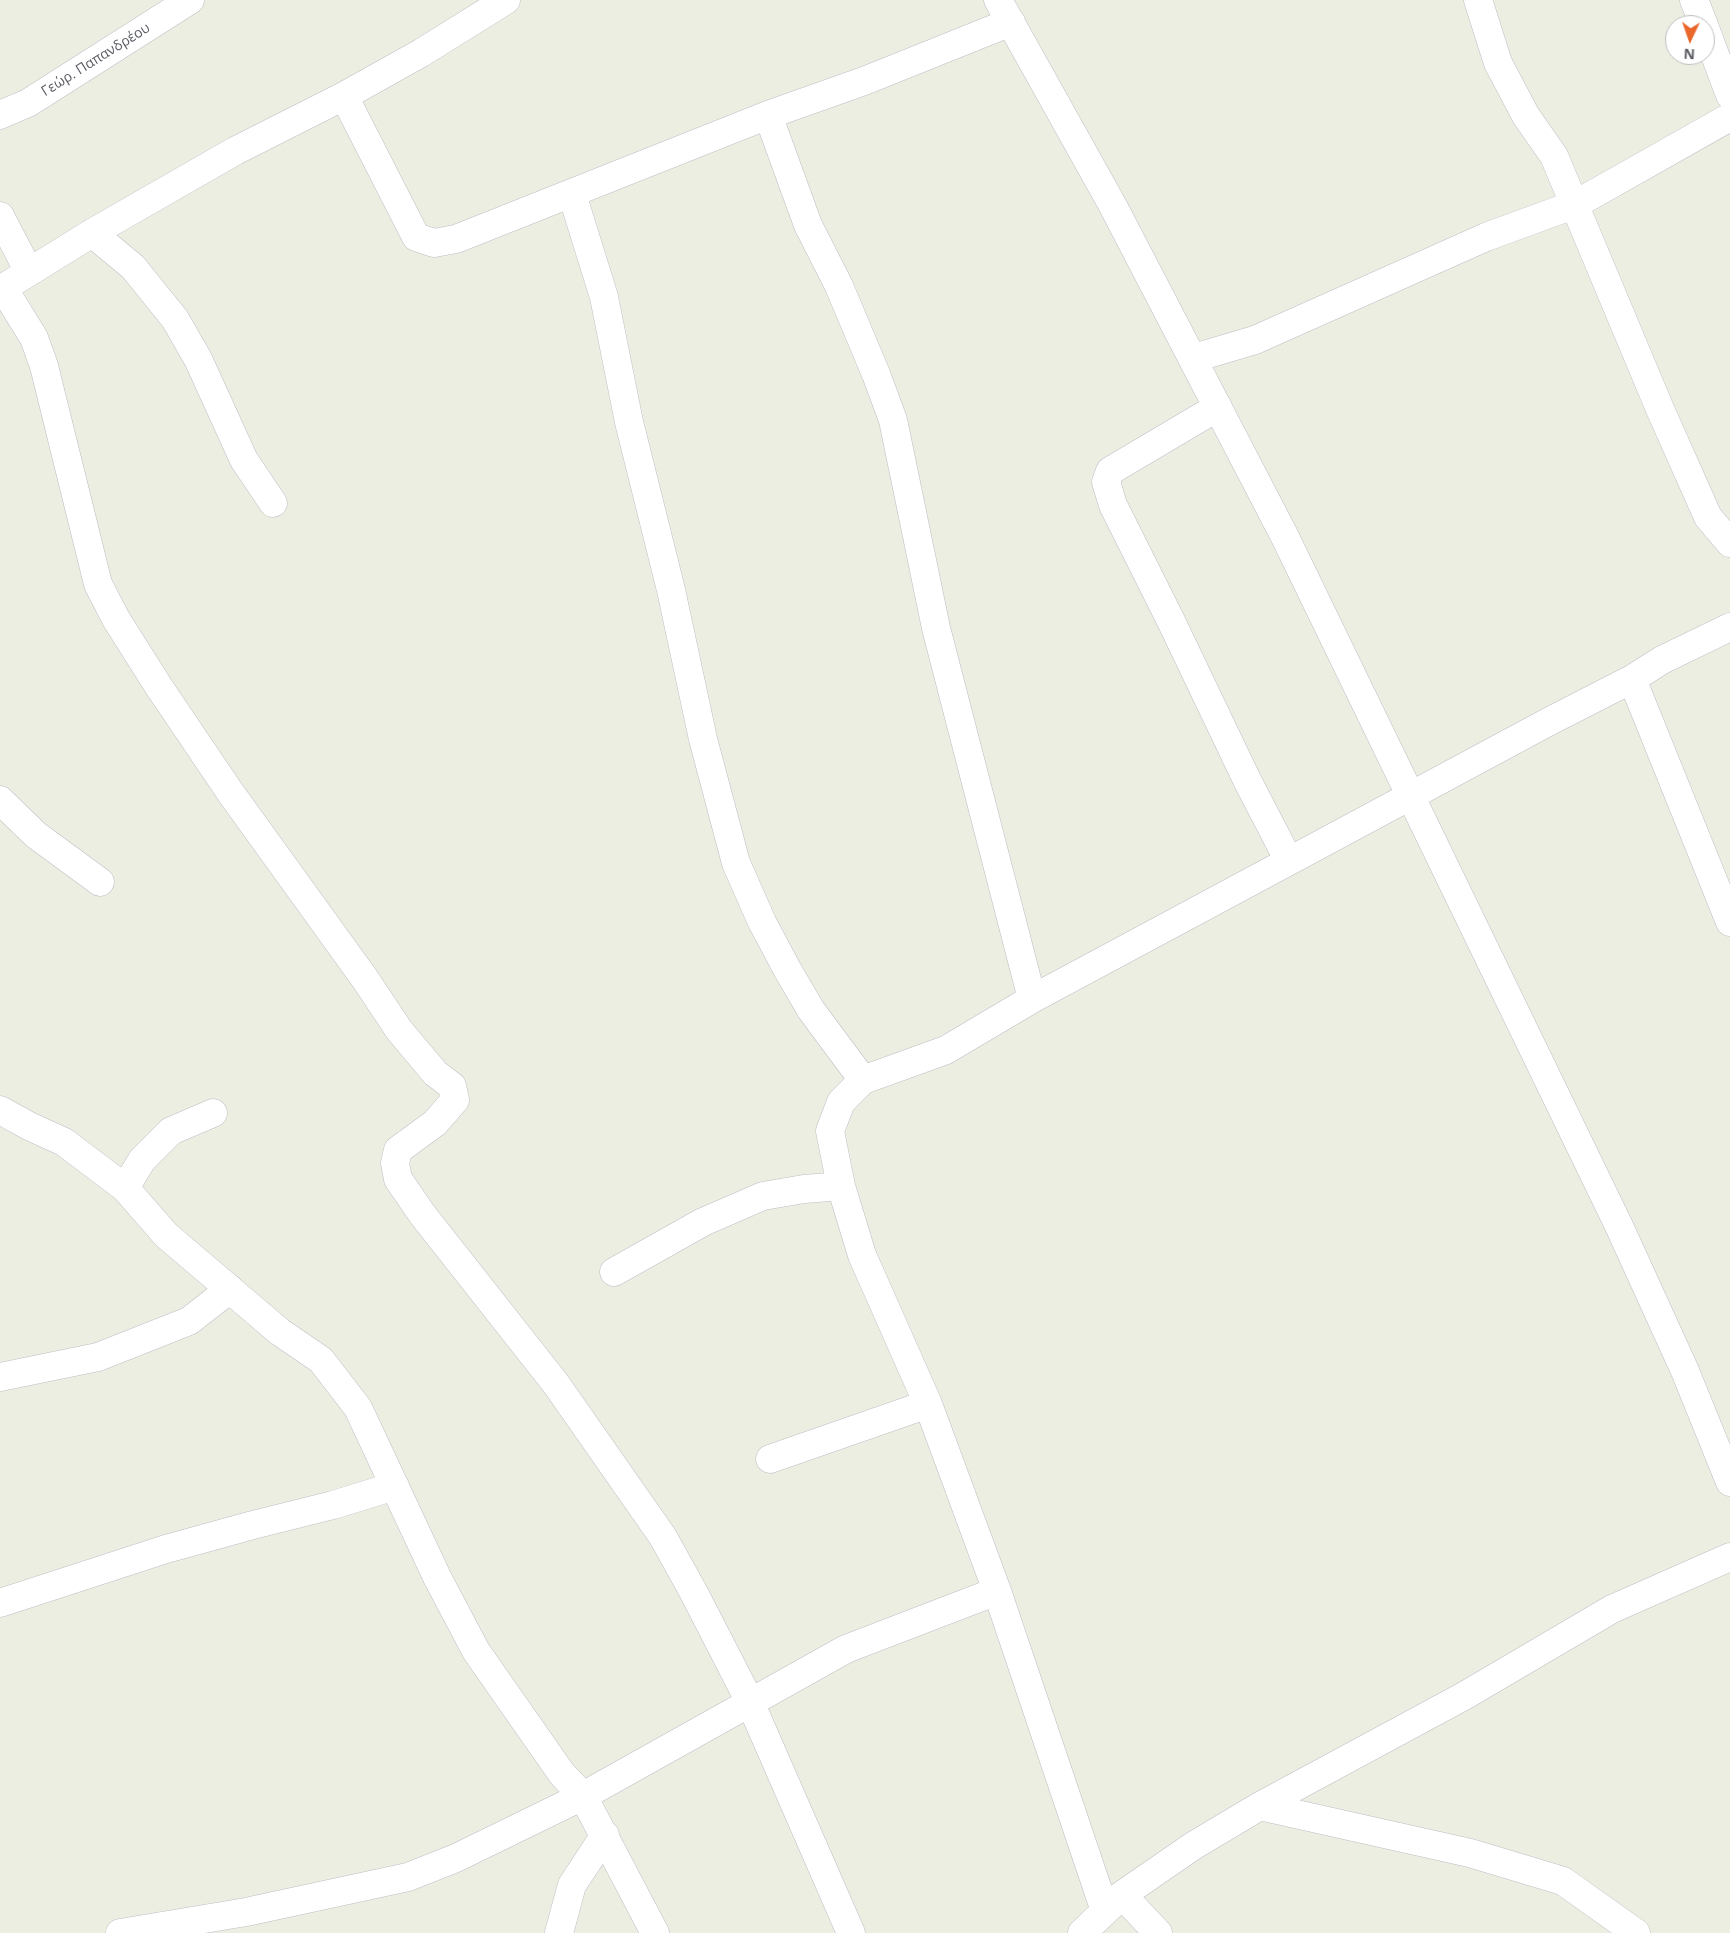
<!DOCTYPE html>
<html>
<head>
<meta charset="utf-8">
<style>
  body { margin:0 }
  #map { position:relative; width:1730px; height:1933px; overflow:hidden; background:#edeee2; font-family:"Open Sans",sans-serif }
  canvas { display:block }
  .north { position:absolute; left:1665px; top:15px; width:50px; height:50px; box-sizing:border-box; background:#fff; border:1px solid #bdbec1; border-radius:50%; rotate:183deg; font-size:14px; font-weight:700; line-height:20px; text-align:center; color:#5a5c63 }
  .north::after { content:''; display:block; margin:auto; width:18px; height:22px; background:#ea672b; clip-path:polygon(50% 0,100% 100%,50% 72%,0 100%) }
</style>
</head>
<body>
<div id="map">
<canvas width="1730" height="1933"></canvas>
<div class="north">N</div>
</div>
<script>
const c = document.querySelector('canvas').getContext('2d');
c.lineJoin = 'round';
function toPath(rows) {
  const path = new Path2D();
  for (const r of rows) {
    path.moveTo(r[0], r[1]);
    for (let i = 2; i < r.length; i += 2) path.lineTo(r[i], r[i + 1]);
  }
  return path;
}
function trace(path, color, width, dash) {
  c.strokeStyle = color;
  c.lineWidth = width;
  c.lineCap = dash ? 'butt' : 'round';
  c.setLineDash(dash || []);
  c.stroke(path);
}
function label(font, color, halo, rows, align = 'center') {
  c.font = font + ' "Open Sans",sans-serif';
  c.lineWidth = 4;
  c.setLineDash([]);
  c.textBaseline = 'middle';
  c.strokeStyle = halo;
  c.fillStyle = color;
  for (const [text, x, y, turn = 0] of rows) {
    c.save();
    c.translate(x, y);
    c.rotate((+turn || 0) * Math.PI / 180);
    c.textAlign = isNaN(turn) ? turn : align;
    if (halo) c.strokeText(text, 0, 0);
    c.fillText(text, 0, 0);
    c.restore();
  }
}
const minor = toPath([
  [998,0,1113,206,1285,537,1619,1226,1685,1371,1730,1482],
  [1478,0,1498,63,1526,116,1554,156,1660,409,1708,517,1730,543],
  [1694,0,1704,25],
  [1705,28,1730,95],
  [344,96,416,237,434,243,456,239,768,115,864,81,1011,22],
  [0,115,28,103,190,0],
  [768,115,808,225,839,286,876,374,893,420,936,628,1032,999],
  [572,194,604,297,629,422,671,590,703,739,736,863,762,922,787,969,811,1010,863,1080],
  [0,216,29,272],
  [92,233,133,267,175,319,198,359,244,460,273,503],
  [3,288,34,338,44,366,98,584,116,619,159,687,230,792,365,979,399,1030,435,1073,452,1086,455,1100,435,1123,398,1150,395,1163,398,1179,422,1214,556,1384,663,1537,694,1593,750,1702,851,1933],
  [0,290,92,233,235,151,344,96,421,53,506,0],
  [1194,358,1255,340,1486,237,1576,204,1730,117],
  [1218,407,1110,471,1106,482,1113,505,1172,623,1247,780,1289,861],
  [1632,679,1730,922],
  [0,800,36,835,100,882],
  [0,1110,29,1126,64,1142,125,1188,166,1235,280,1332,321,1360,358,1408,437,1577,476,1651,562,1774,583,1796,655,1933],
  [125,1188,142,1160,171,1131,213,1113],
  [614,1272,703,1222,763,1196,804,1189,841,1186],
  [0,1377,98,1357,189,1321,230,1289],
  [770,1459,928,1404],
  [0,1603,166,1549,253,1525,333,1505,395,1486],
  [1260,1806,1470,1853,1563,1881,1636,1933],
  [1122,1895,1158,1933],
  [1105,1911,997,1591,928,1404,862,1255,841,1186,830,1131,841,1102,863,1080,946,1050,1032,999,1129,947,1550,721,1632,679,1662,660,1730,627],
  [120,1933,246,1912,408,1877,456,1858,583,1796,846,1649,997,1591],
  [559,1933,572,1885,605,1835],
  [1082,1933,1122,1895,1193,1846,1260,1806,1464,1696,1612,1609,1730,1557]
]);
trace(minor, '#bcbec4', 29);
trace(minor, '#fff', 28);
label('14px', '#5a5c63', '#fff', [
  ["Γεώρ. Παπανδρέου",96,60,-32]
]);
</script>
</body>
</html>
